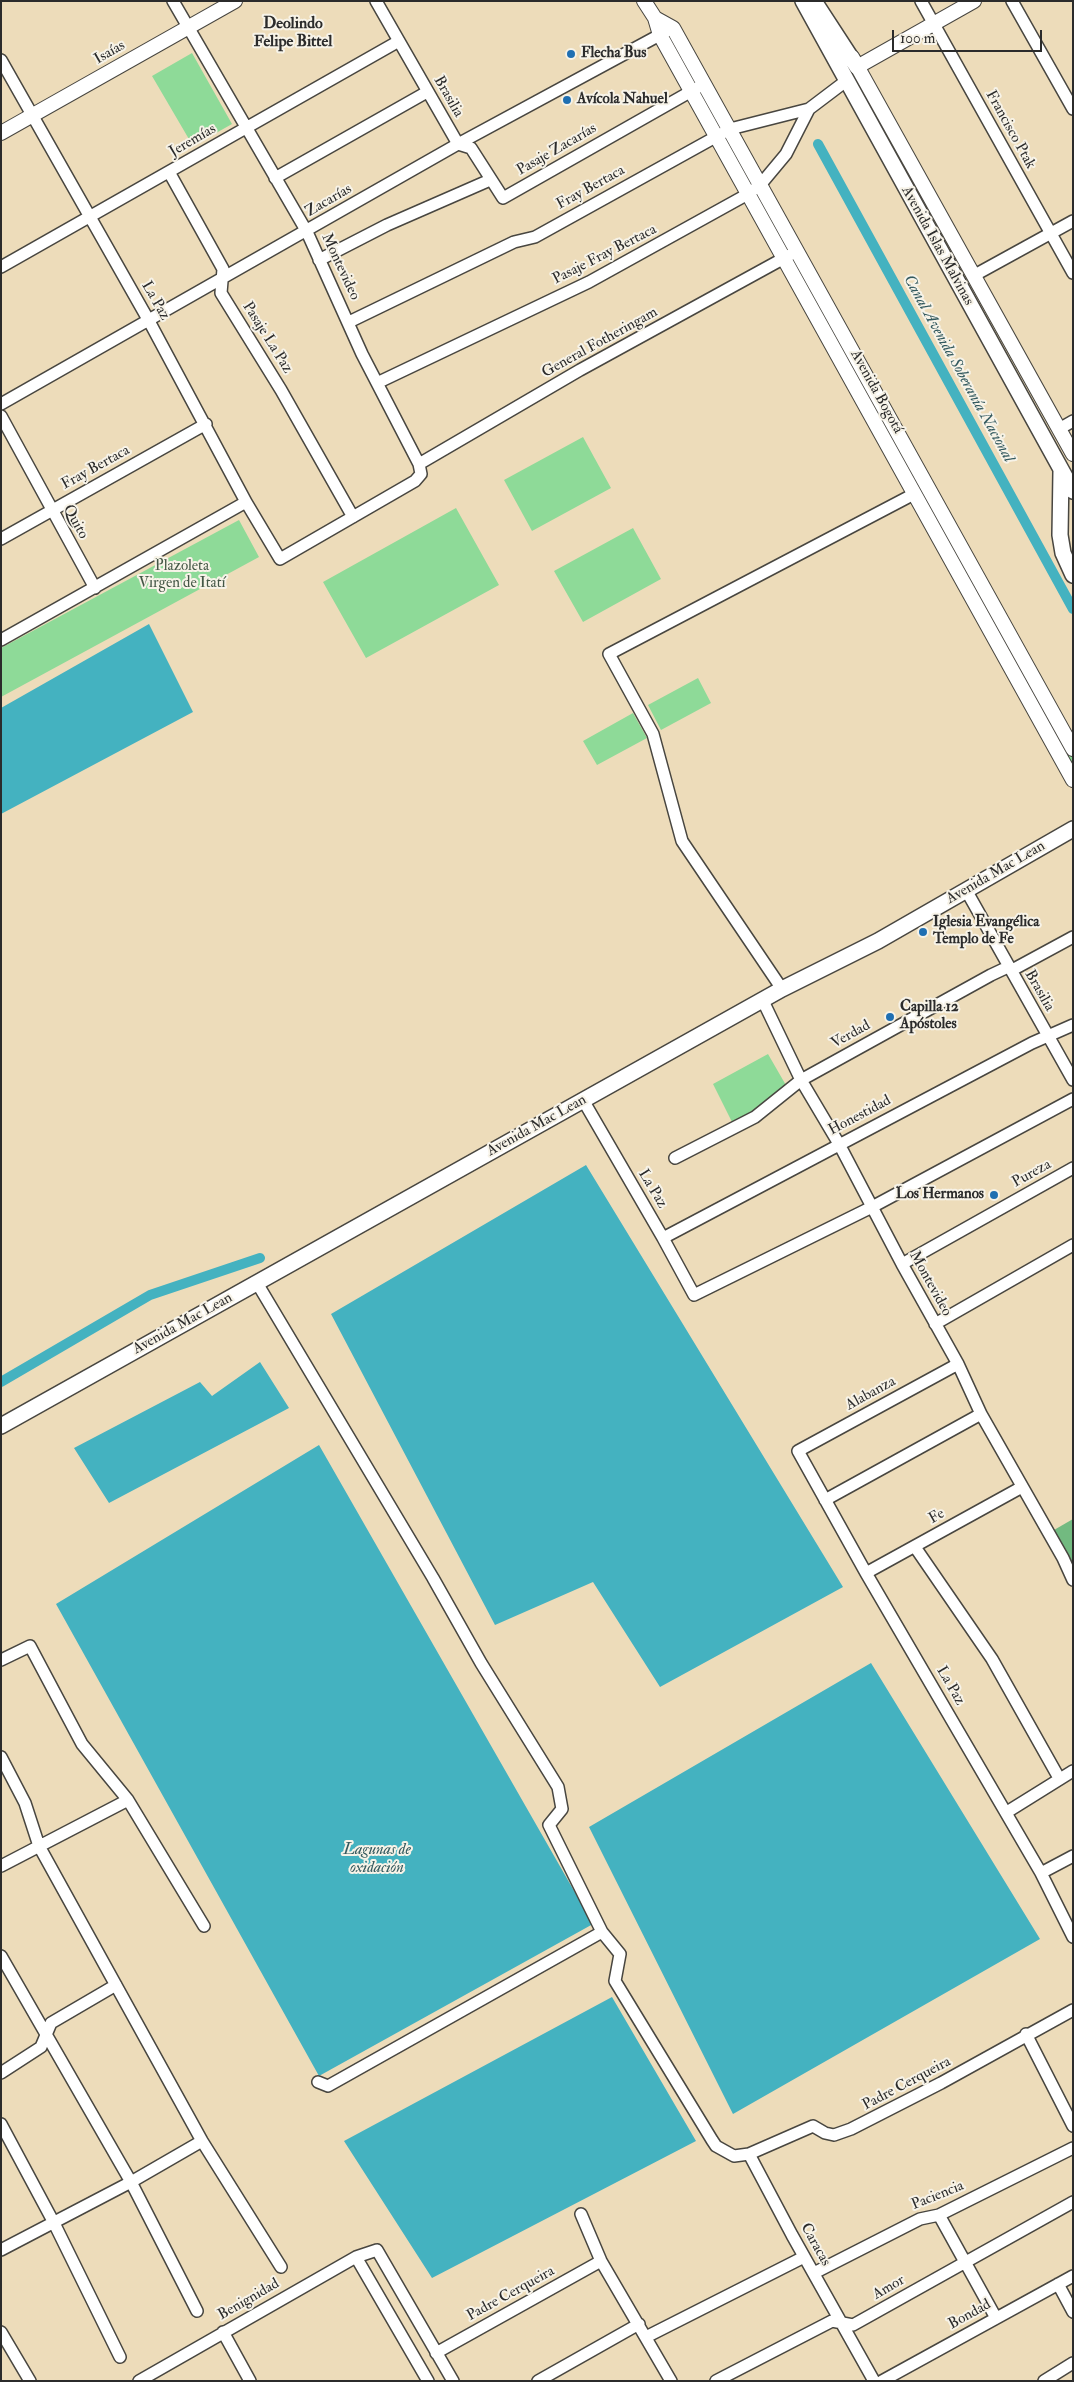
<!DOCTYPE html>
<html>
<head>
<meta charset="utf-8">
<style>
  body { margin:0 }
  #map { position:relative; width:1074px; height:2382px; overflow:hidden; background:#eddcba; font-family:"IM FELL Double Pica",serif }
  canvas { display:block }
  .frame { position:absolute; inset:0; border:2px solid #2b2b2b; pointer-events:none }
  .scale { position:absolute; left:892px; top:30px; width:150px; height:22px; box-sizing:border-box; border:2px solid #2b2b2b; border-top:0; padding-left:6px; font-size:15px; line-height:18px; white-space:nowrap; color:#2b2b2b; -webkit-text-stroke:4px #f7f3e8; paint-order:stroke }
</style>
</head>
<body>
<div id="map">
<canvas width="1074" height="2382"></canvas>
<div class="frame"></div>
<div class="scale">100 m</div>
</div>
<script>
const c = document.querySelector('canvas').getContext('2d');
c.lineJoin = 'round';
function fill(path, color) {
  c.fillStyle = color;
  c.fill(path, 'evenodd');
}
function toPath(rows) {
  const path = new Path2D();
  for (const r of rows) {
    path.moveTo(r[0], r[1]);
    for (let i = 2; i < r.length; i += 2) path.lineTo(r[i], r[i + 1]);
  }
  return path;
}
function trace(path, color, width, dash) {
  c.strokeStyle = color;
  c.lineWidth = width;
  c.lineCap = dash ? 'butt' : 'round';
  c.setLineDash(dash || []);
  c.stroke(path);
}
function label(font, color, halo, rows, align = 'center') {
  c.font = font + ' "IM FELL Double Pica",serif';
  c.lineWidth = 4;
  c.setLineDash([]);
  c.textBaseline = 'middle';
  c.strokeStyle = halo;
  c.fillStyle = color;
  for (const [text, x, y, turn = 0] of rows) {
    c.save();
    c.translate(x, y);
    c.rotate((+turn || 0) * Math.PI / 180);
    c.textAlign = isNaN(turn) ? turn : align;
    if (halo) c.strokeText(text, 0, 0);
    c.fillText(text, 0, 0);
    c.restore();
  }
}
fill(toPath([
  [192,53,232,124,193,146,152,76],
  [583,437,611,488,532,531,504,480],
  [900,447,981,591,975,594,893,451],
  [456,508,499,585,366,658,323,582],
  [239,520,259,557,1,697,1,648],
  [633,528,661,579,583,622,554,571],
  [996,616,1073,757,1073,771,990,619],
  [698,678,711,703,661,730,648,705],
  [633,713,647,738,597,765,583,741],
  [768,1054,787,1087,733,1124,713,1084]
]), '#8eda98');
fill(toPath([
  [1073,1519,1073,1572,1054,1530]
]), '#72ba80');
fill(toPath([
  [149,624,193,712,1,814,1,708],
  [586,1165,843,1587,660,1687,593,1582,495,1625,331,1314],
  [260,1362,289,1408,109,1503,74,1448,200,1382,212,1396],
  [319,1445,593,1924,319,2076,56,1604],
  [871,1663,1040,1939,733,2114,589,1827],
  [612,1997,696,2141,432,2278,344,2141]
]), '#44b2c0');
trace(toPath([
  [818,144,1073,609],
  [1,1382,150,1295,260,1258]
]), '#44b2c0', 10);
const minor = toPath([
  [376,1,458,144,471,148,503,198,704,84],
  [921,1,1073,273],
  [1012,1,1073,109],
  [1,60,149,321,246,502,280,559,415,481,421,474,419,464,362,354,307,232,173,1],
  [169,172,223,269,221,293,281,390,353,517],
  [275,178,427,92],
  [319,260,387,225,490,180],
  [1,267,399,41],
  [973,276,1073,221],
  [349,322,514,242,535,237,730,129,809,109,846,81],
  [377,383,589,282,748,194,761,184,786,154,809,109],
  [1,404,458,144,667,31],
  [1,416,95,588],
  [1059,429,1073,421],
  [419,464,580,370,797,251],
  [1,539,206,424],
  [1,640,246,502],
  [966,890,1073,1080],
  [782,989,682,841,653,734,609,654,914,494],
  [763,1001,801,1080,839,1144,902,1264,958,1364,981,1414,1063,1558,1073,1580],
  [583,1100,663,1238,694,1295,872,1207,1073,1099],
  [675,1158,755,1117,801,1080,991,975,1008,967,1014,969,1073,937],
  [663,1238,1032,1043,1073,1025],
  [902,1264,1073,1168],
  [257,1283,433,1578,481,1663,558,1787,562,1809,549,1825,602,1932],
  [935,1324,1073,1245],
  [958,1364,798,1451,866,1573,1041,1873,1073,1937],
  [825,1500,981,1414],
  [915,1547,992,1659,1059,1778],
  [866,1573,1022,1487],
  [1,1660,30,1646,82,1744,128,1800,204,1926],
  [1,1757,25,1803,39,1846,202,2141,281,2267],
  [1007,1812,1073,1771],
  [1,1866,128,1800],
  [1041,1873,1073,1856],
  [1,1956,131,2182,197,2311],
  [1026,2034,1073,2126],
  [1,2073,41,2047,51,2023,116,1985],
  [318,2082,328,2086,602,1932,620,1954,615,1981,712,2140,716,2146,734,2156,749,2154,813,2126,825,2133,834,2135,851,2129,941,2083,1073,2010],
  [1,2124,54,2223,120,2357],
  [749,2154,792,2235,874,2381],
  [581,2214,601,2261,671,2381],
  [939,2215,996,2318],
  [1,2250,131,2182,202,2141],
  [356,2257,428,2381],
  [814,2273,920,2219,939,2215,1073,2148],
  [1058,2284,1073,2312],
  [1,2332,30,2381],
  [223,2332,250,2381],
  [646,2337,804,2257],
  [436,2353,601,2261],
  [139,2381,356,2257,377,2250,453,2381],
  [538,2381,639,2324],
  [716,2381,832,2321,853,2325,1073,2202],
  [882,2381,1073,2276],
  [1044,2381,1073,2363]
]);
const tertiary = toPath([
  [644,1,655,18,660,35,1073,780],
  [655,18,673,28,1073,749],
  [852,57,1073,454],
  [857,67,974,1],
  [1,133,235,1]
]);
const secondary = toPath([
  [803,1,1073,491],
  [814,1,857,67],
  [1061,471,1060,535,1063,553,1073,575],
  [1,1426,782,989,878,941,1073,829]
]);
trace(minor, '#484640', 14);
trace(tertiary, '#484640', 16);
trace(secondary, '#484640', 18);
trace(minor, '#fff', 11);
trace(tertiary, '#fff', 14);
trace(secondary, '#fff', 15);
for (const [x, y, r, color] of [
  [571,54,5,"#1f6fb2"],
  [567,100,5,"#1f6fb2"],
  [923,932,5,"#1f6fb2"],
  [890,1017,5,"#1f6fb2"],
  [994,1195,5,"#1f6fb2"]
]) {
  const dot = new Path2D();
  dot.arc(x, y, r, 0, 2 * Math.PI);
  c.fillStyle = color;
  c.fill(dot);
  trace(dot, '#f7f3e8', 2);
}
label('15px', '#2b2b2b', '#f7f3e8', [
  ["Isaías",110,53,-30],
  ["Brasilia",448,97,60],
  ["Francisco Ptak",1010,130,61],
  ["Jeremías",193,141,-30],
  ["Pasaje Zacarías",557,150,-30],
  ["Fray Bertaca",591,188,-29],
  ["Zacarías",329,201,-30],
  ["Avenida Islas Malvinas",937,246,61],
  ["Pasaje Fray Bertaca",605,255,-27],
  ["Montevideo",340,267,65],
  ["La Paz",155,301,60],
  ["Pasaje La Paz",267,338,58],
  ["General Fotheringam",600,343,-29],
  ["Avenida Bogotá",876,392,61],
  ["Fray Bertaca",96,468,-29],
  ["Quito",75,522,61],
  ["Avenida Mac Lean",996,873,-30],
  ["Brasilia",1039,991,60],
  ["Verdad",851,1035,-29],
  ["Honestidad",860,1116,-28],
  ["Avenida Mac Lean",537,1126,-29],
  ["Pureza",1032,1174,-29],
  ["La Paz",652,1189,59],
  ["Montevideo",930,1284,61],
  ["Avenida Mac Lean",183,1324,-29],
  ["Alabanza",871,1394,-29],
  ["Fe",937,1517,-30],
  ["La Paz",950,1686,60],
  ["Padre Cerqueira",907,2084,-28],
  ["Paciencia",938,2196,-22],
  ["Caracas",815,2245,61],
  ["Amor",889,2288,-30],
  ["Padre Cerqueira",511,2294,-29],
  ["Benignidad",249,2300,-30],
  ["Bondad",970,2315,-29]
]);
label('bold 15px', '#2b2b2b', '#f7f3e8', [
  ["Flecha Bus",581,54],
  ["Avícola Nahuel",577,100],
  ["Iglesia Evangélica",933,923],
  ["Templo de Fe",933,940],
  ["Capilla 12",900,1008],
  ["Apóstoles",900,1025],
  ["Los Hermanos",984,1195,"right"]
], 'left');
label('15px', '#445746', '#f7f3e8', [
  ["Plazoleta",182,567],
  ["Virgen de Itatí",182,584]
]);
label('bold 16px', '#2b2b2b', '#f7f3e8', [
  ["Deolindo",293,25],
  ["Felipe Bittel",293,43]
]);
label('italic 16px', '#345a5f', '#f7f3e8', [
  ["Canal Avenida Soberanía Nacional",958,369,61],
  ["Lagunas de",377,1851],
  ["oxidación",377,1869]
]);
</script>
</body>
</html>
